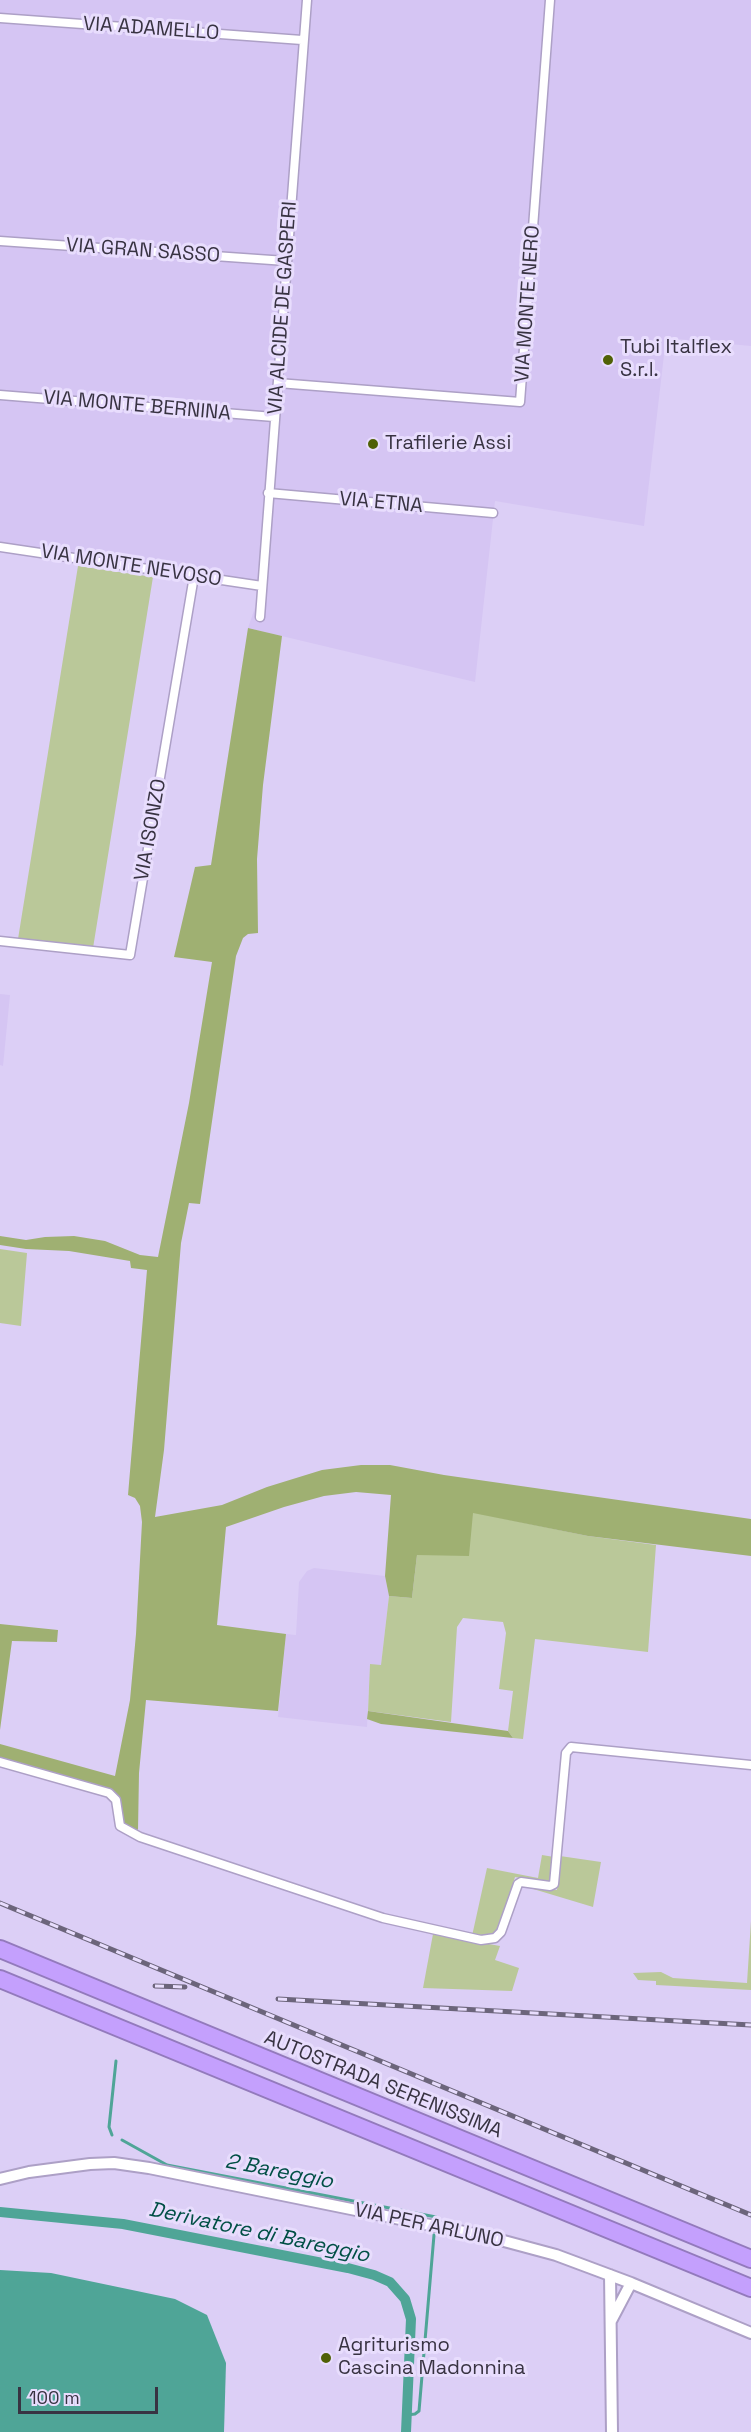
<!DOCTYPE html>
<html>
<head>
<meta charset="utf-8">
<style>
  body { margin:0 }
  #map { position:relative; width:751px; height:2432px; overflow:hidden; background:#dccff6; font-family:"Space Grotesk",sans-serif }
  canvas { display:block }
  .scale { position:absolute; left:18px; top:2387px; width:140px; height:27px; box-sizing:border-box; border:3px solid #383342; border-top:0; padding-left:8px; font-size:18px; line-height:21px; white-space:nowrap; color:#383342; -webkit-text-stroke:4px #e8ddfd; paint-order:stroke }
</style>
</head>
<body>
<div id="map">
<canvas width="751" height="2432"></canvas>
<div class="scale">100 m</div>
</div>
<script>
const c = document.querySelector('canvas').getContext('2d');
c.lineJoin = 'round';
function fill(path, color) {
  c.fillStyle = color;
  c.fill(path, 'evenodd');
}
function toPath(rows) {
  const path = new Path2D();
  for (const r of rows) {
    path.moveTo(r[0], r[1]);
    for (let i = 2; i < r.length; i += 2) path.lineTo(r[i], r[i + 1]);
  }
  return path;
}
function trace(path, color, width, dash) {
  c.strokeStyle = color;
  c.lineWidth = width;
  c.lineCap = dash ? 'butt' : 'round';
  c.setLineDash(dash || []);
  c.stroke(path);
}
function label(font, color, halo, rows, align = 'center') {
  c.font = font + ' "Space Grotesk",sans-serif';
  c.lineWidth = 6;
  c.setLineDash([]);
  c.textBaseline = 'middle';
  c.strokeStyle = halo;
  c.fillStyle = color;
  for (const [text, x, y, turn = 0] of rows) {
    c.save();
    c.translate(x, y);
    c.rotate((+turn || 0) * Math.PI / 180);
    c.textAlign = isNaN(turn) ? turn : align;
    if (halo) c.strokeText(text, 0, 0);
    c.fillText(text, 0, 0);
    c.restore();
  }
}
fill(toPath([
  [0,0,751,0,751,346,666,338,644,526,495,501,475,682,248,628,262,587,0,547],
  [0,994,10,995,3,1066,0,1065],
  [314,1568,385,1576,389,1596,381,1665,370,1665,367,1727,278,1717,286,1634,296,1635,299,1582,307,1571]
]), '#d5c5f3');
fill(toPath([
  [78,566,153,577,93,948,18,939],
  [0,1249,27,1253,21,1326,0,1323],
  [472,1512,588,1536,656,1545,648,1652,535,1639,523,1739,513,1738,508,1731,513,1691,499,1689,506,1633,503,1622,463,1618,457,1627,451,1722,368,1711,370,1664,381,1665,389,1596,412,1598,417,1555],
  [542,1855,554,1857,551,1881,549,1883,515,1877,499,1931,492,1937,472,1936,487,1868,538,1878],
  [560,1856,601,1862,593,1907,520,1885,523,1884,557,1890],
  [751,1921,751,1990,656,1985,656,1981,638,1980,633,1973,661,1972,673,1978,747,1983],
  [433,1934,500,1946,495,1960,519,1968,512,1991,423,1988]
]), '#bac899');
fill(toPath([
  [248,628,282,636,263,785,257,859,258,933,248,934,243,938,236,956,200,1204,189,1203,181,1243,164,1450,155,1517,222,1505,267,1487,322,1470,361,1465,390,1465,444,1475,751,1519,751,1556,588,1536,473,1513,469,1556,417,1555,412,1598,389,1596,385,1576,391,1495,356,1492,324,1496,284,1507,226,1527,217,1625,286,1634,278,1711,146,1700,139,1773,138,1830,124,1825,109,1789,0,1760,0,1744,115,1776,130,1700,136,1634,142,1522,140,1506,135,1498,128,1495,147,1270,131,1268,130,1261,69,1251,26,1249,0,1245,0,1236,26,1240,45,1237,74,1236,105,1241,140,1255,158,1257,189,1103,212,962,174,957,195,867,211,865],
  [0,1624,58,1630,57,1642,12,1641,0,1730],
  [368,1711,508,1731,513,1738,381,1724,367,1719]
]), '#9fb072');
fill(toPath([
  [0,2270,51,2273,175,2299,207,2315,226,2363,224,2432,0,2432]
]), '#4fa597');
trace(toPath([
  [112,2135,109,2127,116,2061],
  [122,2140,167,2165,436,2217,436,2219],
  [407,2415,415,2414,419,2411,434,2235]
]), '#4fa597', 3);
trace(toPath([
  [0,2212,123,2224,348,2268,374,2275,390,2282,405,2299,411,2319,406,2432]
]), '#4fa597', 10);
const minor = toPath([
  [0,18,302,40],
  [0,241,286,261],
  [278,383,520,402,550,0],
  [0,395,274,417],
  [268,493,493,513],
  [0,547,262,586],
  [260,617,307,0],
  [0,941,130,955,194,576],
  [0,1762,109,1793,116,1800,120,1826,140,1837,383,1918,481,1940,495,1938,501,1932,518,1884,521,1882,550,1886,554,1884,566,1753,571,1747,751,1765]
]);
const tertiary = toPath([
  [0,2179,29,2172,90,2164,114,2163,149,2168,489,2237,556,2255,631,2283,751,2333],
  [610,2275,612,2432],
  [611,2321,631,2283]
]);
const motorway = toPath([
  [0,1949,751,2259],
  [0,1979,751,2288]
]);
trace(minor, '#ada0c6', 11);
trace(tertiary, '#ada0c6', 14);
trace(motorway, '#937abc', 20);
trace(minor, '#fff', 8);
trace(tertiary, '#fff', 10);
trace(motorway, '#c4a0fd', 16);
const rail = toPath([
  [0,1903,751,2215],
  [155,1986,185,1987],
  [278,1999,751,2025]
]);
trace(rail, '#6c657b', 5);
trace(rail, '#e8ddfd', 3, [9]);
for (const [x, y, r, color] of [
  [608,360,6,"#506106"],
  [373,444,6,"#506106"],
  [326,2358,6,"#506106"]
]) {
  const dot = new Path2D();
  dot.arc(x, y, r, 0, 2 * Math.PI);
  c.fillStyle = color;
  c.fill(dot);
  trace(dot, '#e8ddfd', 2);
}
label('20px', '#383342', '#e8ddfd', [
  ["VIA ADAMELLO",151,29,4],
  ["VIA GRAN SASSO",143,251,4],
  ["VIA MONTE NERO",528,304,-86],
  ["VIA ALCIDE DE GASPERI",283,308,-86],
  ["VIA MONTE BERNINA",137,406,5],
  ["VIA ETNA",381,503,5],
  ["VIA MONTE NEVOSO",131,566,9],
  ["VIA ISONZO",151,830,-80],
  ["AUTOSTRADA SERENISSIMA",383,2085,22],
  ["VIA PER ARLUNO",429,2226,12]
]);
label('20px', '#383342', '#e8ddfd', [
  ["Tubi Italflex",620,348],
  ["S.r.l.",620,371],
  ["Trafilerie Assi",385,444],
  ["Agriturismo",338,2346],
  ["Cascina Madonnina",338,2369]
], 'left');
label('italic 21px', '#004f45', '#e8ddfd', [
  ["2 Bareggio",279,2172,11],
  ["Derivatore di Bareggio",259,2233,12]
]);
</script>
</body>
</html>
